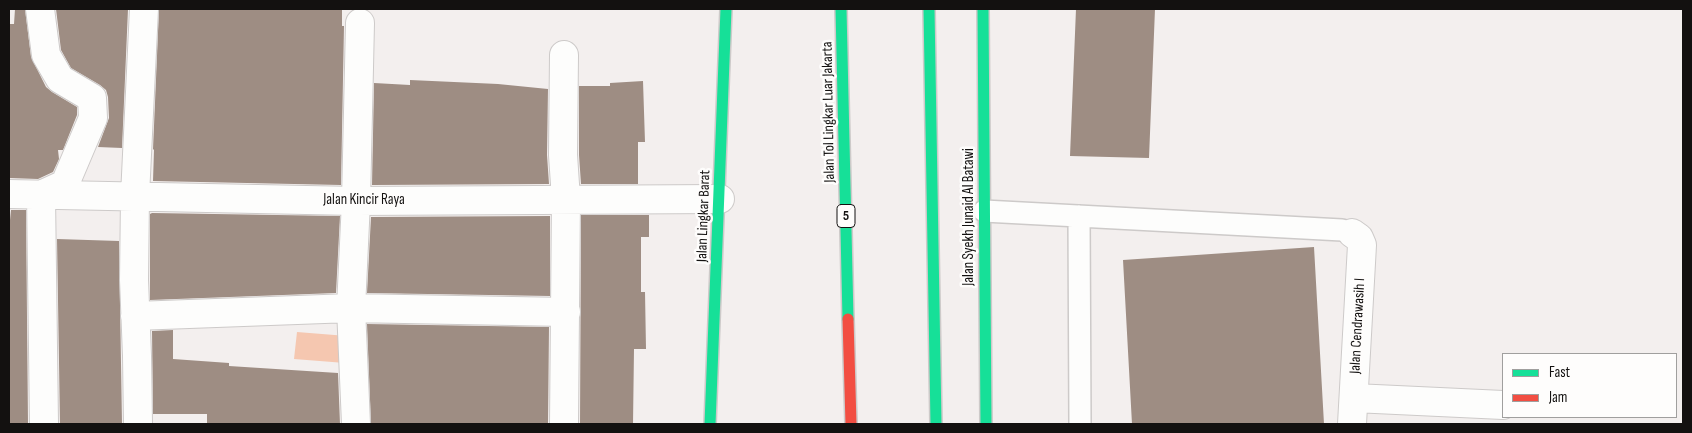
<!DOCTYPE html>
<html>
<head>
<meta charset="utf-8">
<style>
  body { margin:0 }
  #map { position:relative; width:1692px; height:433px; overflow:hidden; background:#f3efee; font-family:"Sofia Sans Condensed",sans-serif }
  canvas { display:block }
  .frame { position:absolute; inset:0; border:10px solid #131110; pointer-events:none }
  .legend { position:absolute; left:1502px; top:353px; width:175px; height:65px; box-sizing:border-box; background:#fefdfc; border:1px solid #a09f9e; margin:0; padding:6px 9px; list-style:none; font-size:15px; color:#131110 }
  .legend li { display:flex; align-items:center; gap:10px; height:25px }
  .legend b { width:25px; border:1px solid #a09f9e }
</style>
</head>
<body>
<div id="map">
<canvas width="1692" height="433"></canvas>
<div class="frame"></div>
<ul class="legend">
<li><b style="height:6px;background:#16e098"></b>Fast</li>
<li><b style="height:6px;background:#f24e42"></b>Jam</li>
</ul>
</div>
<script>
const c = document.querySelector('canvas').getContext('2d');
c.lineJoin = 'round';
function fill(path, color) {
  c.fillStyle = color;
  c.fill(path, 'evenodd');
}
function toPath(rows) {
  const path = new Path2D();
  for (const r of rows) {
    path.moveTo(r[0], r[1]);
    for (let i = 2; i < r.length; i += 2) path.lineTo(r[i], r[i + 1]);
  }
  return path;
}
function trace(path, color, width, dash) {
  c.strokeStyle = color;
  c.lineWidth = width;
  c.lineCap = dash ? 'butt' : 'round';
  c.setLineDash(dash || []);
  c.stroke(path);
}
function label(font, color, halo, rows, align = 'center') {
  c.font = font + ' "Sofia Sans Condensed",sans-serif';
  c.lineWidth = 5;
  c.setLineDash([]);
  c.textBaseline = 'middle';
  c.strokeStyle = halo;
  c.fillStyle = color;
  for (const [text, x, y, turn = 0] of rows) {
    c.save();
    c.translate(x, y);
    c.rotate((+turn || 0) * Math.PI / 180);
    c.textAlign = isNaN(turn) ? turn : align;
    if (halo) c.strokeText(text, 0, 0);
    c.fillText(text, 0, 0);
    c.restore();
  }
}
fill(toPath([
  [297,332,347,336,345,363,294,359]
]), '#f5c7b0');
fill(toPath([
  [15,9,25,9,31,57,46,87,52,92,77,107,77,115,63,150,58,150,59,159,53,172,38,179,9,178,9,24,14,24],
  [56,9,128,9,122,148,98,147,109,118,108,97,106,90,100,85,71,68,61,50],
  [159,9,342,9,342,26,344,26,341,185,153,181,154,150,153,149],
  [1076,9,1155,9,1149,158,1070,156],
  [410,80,498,84,548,89,547,155,549,184,372,185,374,83,410,85],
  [643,81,645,142,638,142,638,184,581,184,579,155,579,86,610,86,610,83],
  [11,210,26,210,28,424,9,424,9,230],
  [152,213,340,216,336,293,150,300,150,214],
  [581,215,649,215,649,237,641,237,641,292,645,292,646,349,634,349,633,424,580,424],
  [550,216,550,296,367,293,371,217],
  [57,239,119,241,122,424,60,424],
  [1314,247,1324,424,1132,424,1123,260],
  [367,324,549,327,548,424,371,424],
  [173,330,173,359,229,363,229,366,338,373,340,424,207,424,207,414,153,414,152,331]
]), '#9e8d83');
const lane = toPath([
  [984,211,1342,230,1352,233],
  [1079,216,1080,424]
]);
const street = toPath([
  [40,9,46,55,60,79,92,98,93,118,65,184,41,195,44,424],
  [564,55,563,155,566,199,564,424],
  [9,194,356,201,720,199],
  [1352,233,1359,238,1362,245,1352,424],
  [135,316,351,308,566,312],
  [1354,398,1503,405],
  [138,424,137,356,134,280,135,196,144,9],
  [356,424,351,308,356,201,360,23]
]);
const fast = toPath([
  [841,9,848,319],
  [929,9,936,424],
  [983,9,986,424],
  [710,424,726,9]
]);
const jam = toPath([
  [848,319,851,424]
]);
trace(lane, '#cdcac9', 24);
trace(street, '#cdcac9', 30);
trace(fast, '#cdcac9', 14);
trace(jam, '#cdcac9', 14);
trace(lane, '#fdfdfc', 21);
trace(street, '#fdfdfc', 28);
trace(fast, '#16e098', 11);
trace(jam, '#f24e42', 11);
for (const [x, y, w] of [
  [846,216,18]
]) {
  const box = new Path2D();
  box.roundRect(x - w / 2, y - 11.5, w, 23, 4);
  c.fillStyle = '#fefdfc';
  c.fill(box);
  trace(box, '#131110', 1);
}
label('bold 14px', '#131110', null, [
  ["5",846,216]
]);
label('15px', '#131110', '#fefdfc', [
  ["Jalan Tol Lingkar Luar Jakarta",829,112,-91],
  ["Jalan Kincir Raya",364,200],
  ["Jalan Lingkar Barat",704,216,-88],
  ["Jalan Syekh Junaid Al Batawi",969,217,-90],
  ["Jalan Cendrawasih I",1358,326,-87]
]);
</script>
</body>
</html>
